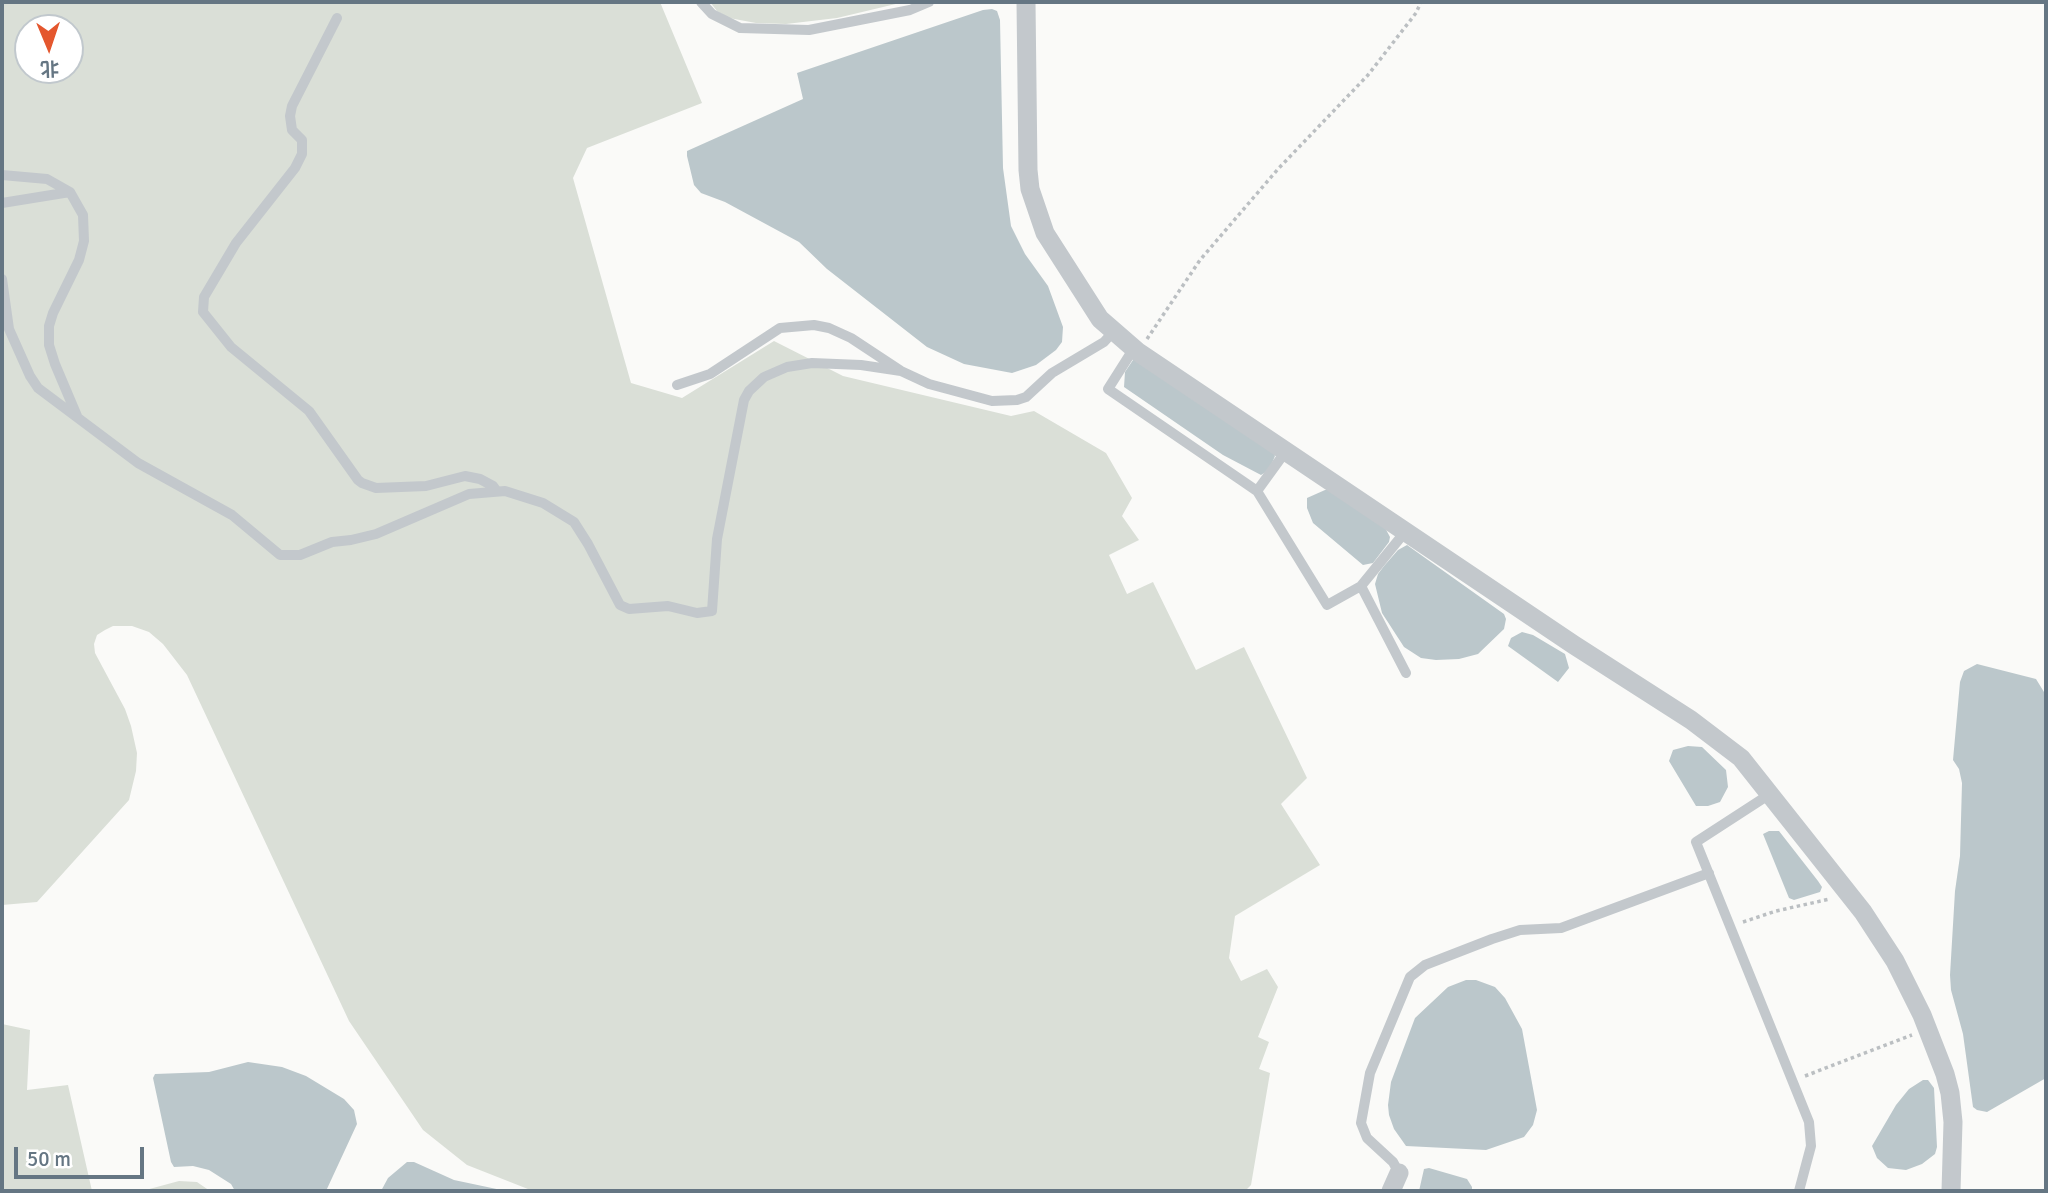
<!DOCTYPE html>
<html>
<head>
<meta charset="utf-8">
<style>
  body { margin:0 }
  #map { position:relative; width:2048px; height:1193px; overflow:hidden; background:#fafaf8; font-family:Signika,"Noto Sans SC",sans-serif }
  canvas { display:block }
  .frame { position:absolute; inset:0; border:4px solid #657683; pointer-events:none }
  .north { position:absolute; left:14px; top:14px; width:70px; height:70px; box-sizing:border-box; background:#fff; border:2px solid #c1c8cd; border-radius:50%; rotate:178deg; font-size:19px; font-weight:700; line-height:28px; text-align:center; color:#657683 }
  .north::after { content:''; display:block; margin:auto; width:24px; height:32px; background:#e4572e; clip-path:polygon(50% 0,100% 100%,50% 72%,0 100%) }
  .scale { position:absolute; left:14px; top:1147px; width:130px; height:32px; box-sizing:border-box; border:4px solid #657683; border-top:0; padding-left:9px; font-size:21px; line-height:24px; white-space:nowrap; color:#657683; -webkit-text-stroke:5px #fff; paint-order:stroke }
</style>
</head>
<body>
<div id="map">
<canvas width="2048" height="1193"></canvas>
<div class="frame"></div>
<div class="north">北</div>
<div class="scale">50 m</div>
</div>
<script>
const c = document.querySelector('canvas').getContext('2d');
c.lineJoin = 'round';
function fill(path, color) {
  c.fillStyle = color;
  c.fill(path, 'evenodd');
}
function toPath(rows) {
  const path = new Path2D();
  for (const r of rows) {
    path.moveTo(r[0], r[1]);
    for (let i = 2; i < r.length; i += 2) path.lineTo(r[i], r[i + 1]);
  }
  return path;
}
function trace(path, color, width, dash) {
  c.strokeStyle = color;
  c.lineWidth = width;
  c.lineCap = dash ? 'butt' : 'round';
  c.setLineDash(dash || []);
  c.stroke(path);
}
fill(toPath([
  [2,2,660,2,702,103,587,148,573,178,631,383,682,398,774,341,843,376,1011,416,1034,411,1106,453,1132,498,1122,516,1139,540,1109,555,1127,594,1153,582,1196,670,1244,647,1307,778,1281,804,1320,865,1235,916,1229,958,1241,981,1267,969,1278,987,1258,1037,1269,1042,1259,1069,1270,1073,1251,1185,1245,1191,533,1191,467,1165,423,1130,349,1021,187,675,163,644,149,632,132,626,113,626,105,630,97,635,94,644,95,653,125,709,131,726,137,753,136,771,129,800,37,902,2,905],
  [28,28,70,28,70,70,28,70],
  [710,2,904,2,837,18,786,24,756,23,729,18,717,11],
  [2,1024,30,1030,27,1090,68,1085,92,1191,2,1191],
  [179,1181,197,1182,210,1191,142,1191]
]), '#dadfd7');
fill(toPath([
  [992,9,997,11,1000,20,1003,168,1011,226,1025,254,1048,286,1063,327,1062,342,1056,350,1036,365,1012,373,964,364,927,347,827,269,799,242,725,202,701,193,694,185,687,156,687,151,803,99,797,73,983,10],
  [1133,360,1138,360,1273,451,1275,456,1269,470,1261,475,1223,455,1124,387,1125,372],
  [1325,490,1330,490,1383,524,1390,537,1389,542,1373,563,1363,565,1313,523,1307,508,1307,498],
  [1407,545,1504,614,1506,619,1504,629,1478,654,1459,659,1436,660,1421,658,1404,647,1382,613,1375,584,1378,574,1384,566,1398,550],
  [1522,632,1533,635,1565,654,1569,668,1558,682,1508,646,1511,638],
  [1977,664,2036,679,2044,692,2046,706,2046,1078,1987,1112,1977,1110,1973,1107,1963,1034,1951,990,1950,975,1955,891,1960,856,1962,783,1959,769,1953,760,1960,682,1964,671],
  [1688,746,1702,747,1726,770,1728,787,1720,802,1708,806,1696,806,1669,761,1673,750],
  [1769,831,1779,831,1818,881,1822,887,1820,892,1794,900,1789,898,1763,834],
  [1466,980,1476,980,1495,987,1505,998,1522,1029,1537,1110,1533,1125,1524,1137,1486,1150,1406,1146,1394,1129,1389,1115,1388,1105,1391,1082,1415,1018,1448,987],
  [248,1062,282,1067,306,1076,344,1099,354,1110,357,1124,326,1191,235,1191,231,1184,209,1170,193,1166,174,1167,171,1162,153,1078,155,1074,209,1072],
  [1923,1080,1928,1080,1934,1088,1937,1147,1935,1154,1922,1164,1906,1170,1888,1168,1877,1158,1872,1146,1896,1105,1909,1089],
  [407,1162,414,1162,454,1180,506,1191,381,1191,388,1178],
  [1429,1168,1467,1179,1472,1187,1472,1191,1419,1191,1424,1169]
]), '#bbc7cb');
trace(toPath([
  [1147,339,1200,260,1278,169,1368,75,1416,13,1421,2],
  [1743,922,1776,911,1830,899],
  [1805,1076,1912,1035]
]), '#bbbfc2', 3.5, [3.5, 3.5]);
trace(toPath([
  [701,2,712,14,740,28,809,30,910,10,929,2],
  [337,18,292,106,290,116,292,130,302,140,302,154,295,168,236,243,204,297,203,312,231,347,309,411,358,480,362,483,376,488,426,486,465,476,480,479,493,486,496,490],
  [2,175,47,179,70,192,83,215,84,241,79,260,53,313,49,326,49,345,55,364,77,416],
  [2,203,70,192],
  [2,279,9,329,30,376,38,388,138,463,232,515,280,555,300,555,332,542,351,540,376,534,469,494,505,491,543,503,574,522,588,544,620,605,629,609,668,606,697,613,712,611,717,539,744,400,749,391,764,377,787,367,812,363,861,365,901,371],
  [1134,348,1108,389,1257,491,1286,451],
  [677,385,710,374,780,328,814,325,829,328,851,338,901,371,929,384,992,401,1017,400,1026,397,1052,373,1104,342,1113,332],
  [1257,491,1327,605,1361,586,1405,532],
  [1361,586,1406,673],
  [1770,794,1696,842,1809,1122,1811,1146,1799,1191],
  [1399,1173,1393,1162,1367,1138,1361,1123,1370,1073,1410,977,1425,965,1492,939,1520,930,1561,928,1709,873]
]), '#c3c8cc', 10);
trace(toPath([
  [1026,2,1028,170,1030,189,1045,233,1100,319,1138,352,1574,645,1691,720,1741,758,1863,912,1895,961,1922,1015,1945,1074,1950,1093,1953,1122,1951,1191],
  [1391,1191,1399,1173]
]), '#c3c8cc', 19);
</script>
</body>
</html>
